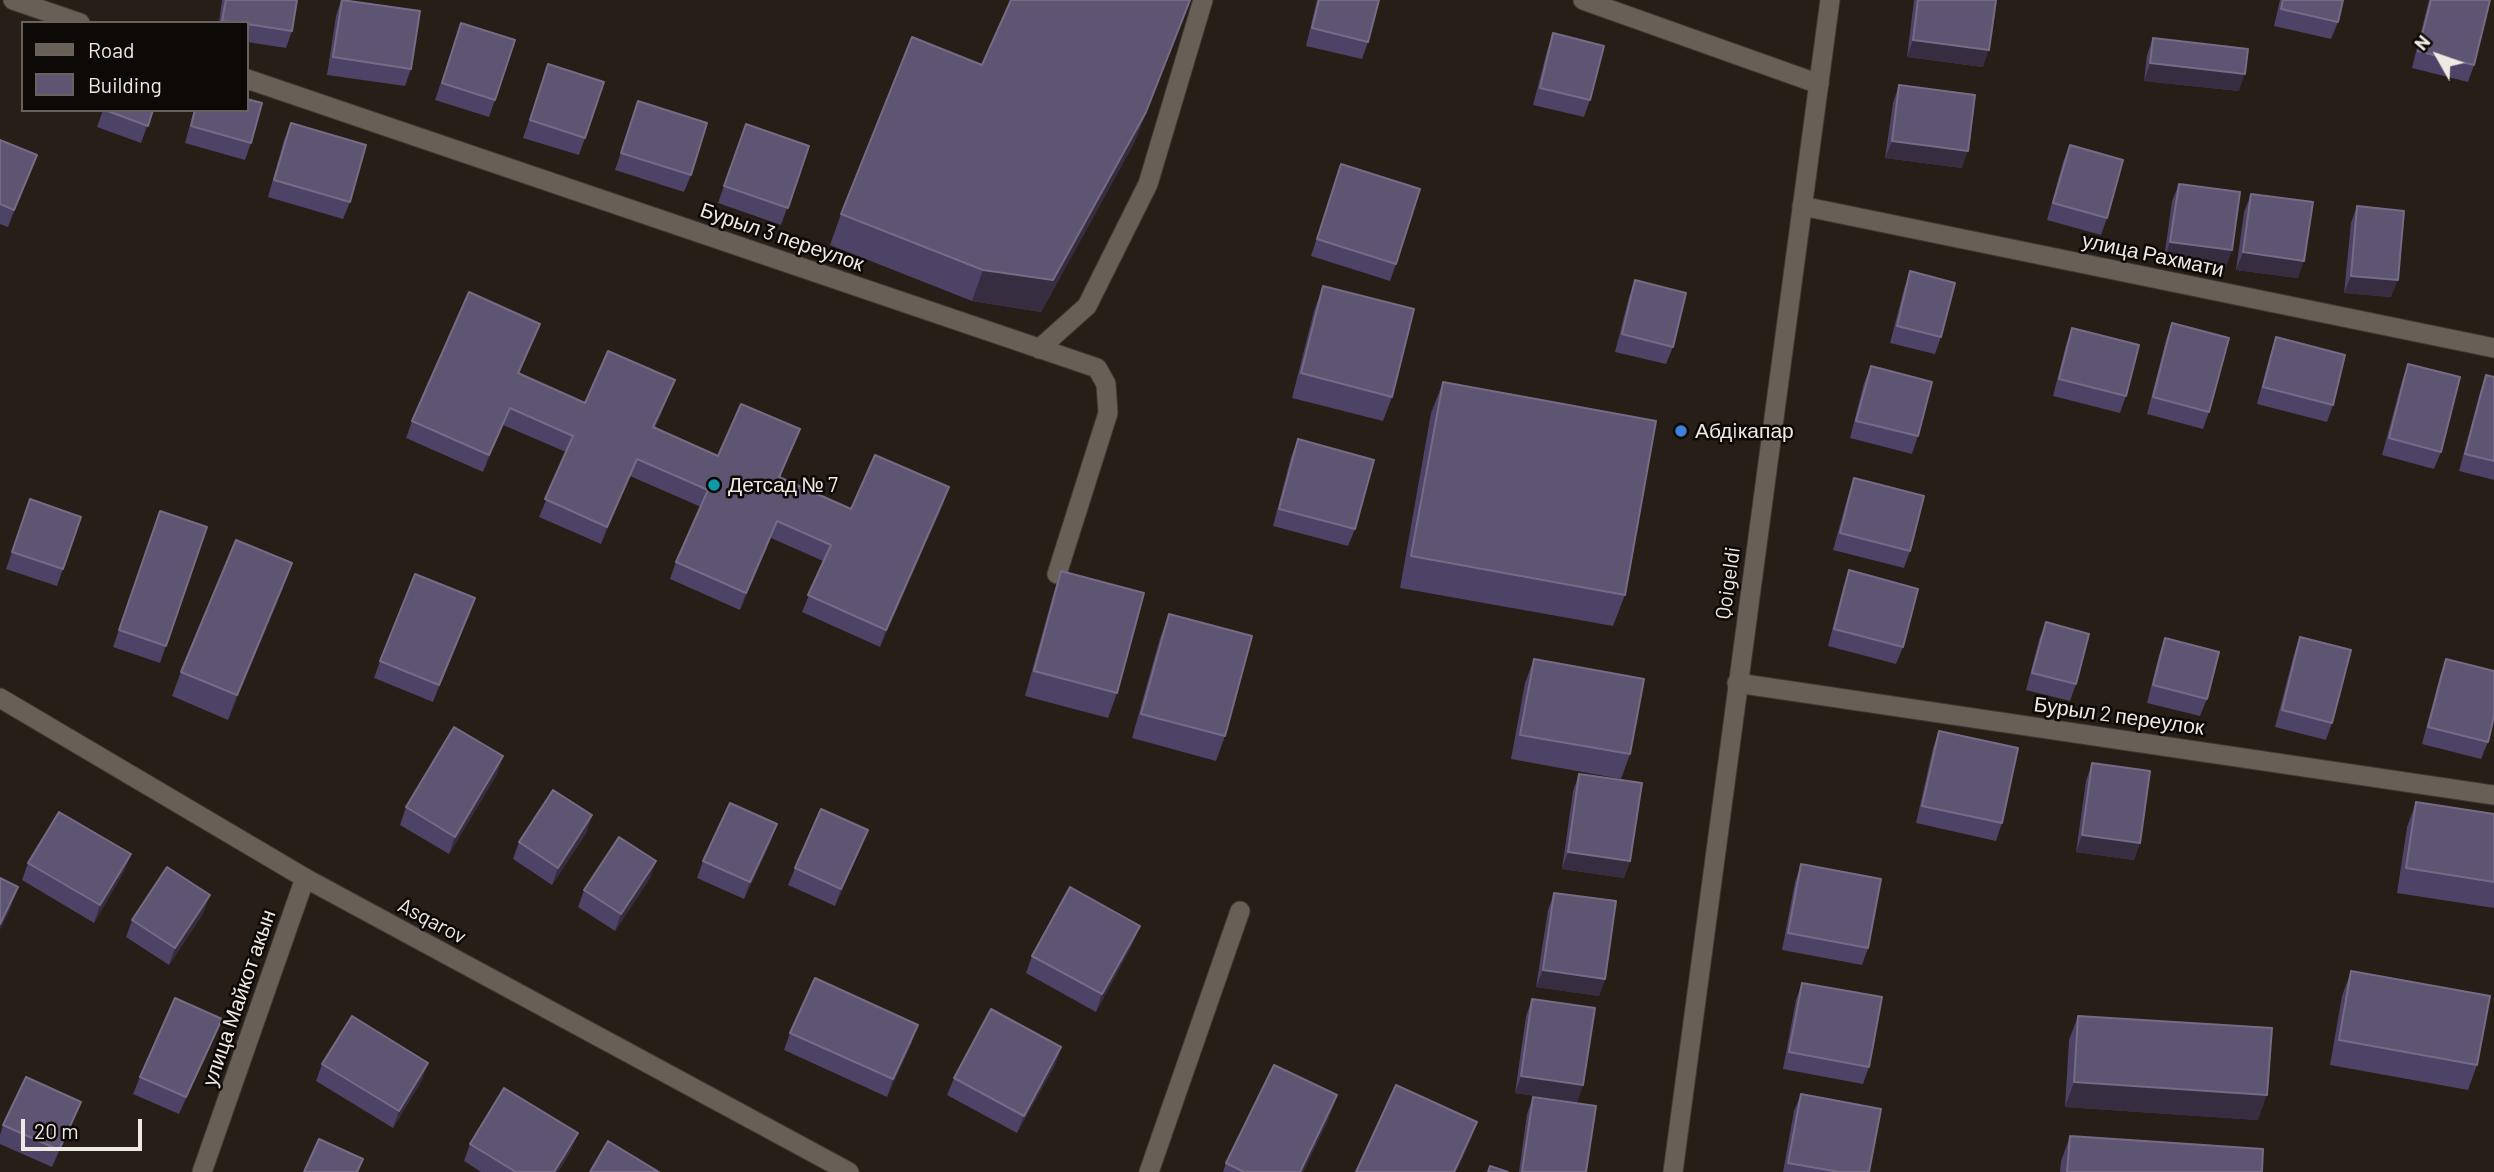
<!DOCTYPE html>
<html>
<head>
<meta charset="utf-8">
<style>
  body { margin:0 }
  #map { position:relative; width:2494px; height:1172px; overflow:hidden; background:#261e17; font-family:Barlow,sans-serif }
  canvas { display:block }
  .legend { position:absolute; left:21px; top:21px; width:228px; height:91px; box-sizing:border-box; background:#0c0906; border:2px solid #67635f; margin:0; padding:9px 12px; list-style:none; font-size:21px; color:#efe9e4 }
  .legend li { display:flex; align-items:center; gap:14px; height:35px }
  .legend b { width:35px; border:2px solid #67635f }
  .north { position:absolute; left:2403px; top:21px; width:70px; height:70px; -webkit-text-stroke:5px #0c0906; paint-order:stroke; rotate:310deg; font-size:19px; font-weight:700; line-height:28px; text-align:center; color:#efe9e4 }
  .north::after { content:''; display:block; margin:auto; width:24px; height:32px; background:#efe9e4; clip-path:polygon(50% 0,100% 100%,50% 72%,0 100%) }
  .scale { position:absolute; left:21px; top:1119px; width:121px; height:32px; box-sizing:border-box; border:4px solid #efe9e4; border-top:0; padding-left:9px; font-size:21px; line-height:24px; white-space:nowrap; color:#efe9e4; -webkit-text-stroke:5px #0c0906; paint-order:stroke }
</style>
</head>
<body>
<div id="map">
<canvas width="2494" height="1172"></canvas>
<ul class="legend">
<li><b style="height:9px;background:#685f56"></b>Road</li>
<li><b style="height:19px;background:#5e5573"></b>Building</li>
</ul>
<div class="north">N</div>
<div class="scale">20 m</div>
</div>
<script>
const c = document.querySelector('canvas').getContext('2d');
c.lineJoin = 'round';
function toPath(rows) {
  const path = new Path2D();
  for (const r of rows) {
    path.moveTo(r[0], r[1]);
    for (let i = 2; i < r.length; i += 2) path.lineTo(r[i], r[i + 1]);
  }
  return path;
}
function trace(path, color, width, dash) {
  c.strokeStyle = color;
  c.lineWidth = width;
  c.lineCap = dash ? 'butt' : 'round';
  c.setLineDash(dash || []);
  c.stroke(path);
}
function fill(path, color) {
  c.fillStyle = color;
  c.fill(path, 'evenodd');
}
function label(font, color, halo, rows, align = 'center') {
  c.font = font + ' Barlow,sans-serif';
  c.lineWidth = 5;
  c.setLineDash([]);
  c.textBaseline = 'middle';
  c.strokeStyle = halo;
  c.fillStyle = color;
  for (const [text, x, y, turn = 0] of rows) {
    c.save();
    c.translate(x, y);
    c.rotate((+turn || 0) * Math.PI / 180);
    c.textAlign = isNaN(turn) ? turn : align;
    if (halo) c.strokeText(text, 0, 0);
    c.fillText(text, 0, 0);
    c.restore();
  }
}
const minor = toPath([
  [13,0,80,23],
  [1583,0,1819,84],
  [247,79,1097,368,1106,384,1108,413,1057,574],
  [1802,206,2494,348],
  [1039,349,1087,306,1148,184,1203,0],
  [1737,683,2494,795],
  [202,1172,305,878],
  [1149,1172,1240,911]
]);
const tertiary = toPath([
  [1673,1172,1830,0]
]);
const secondary = toPath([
  [0,698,305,878,849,1172]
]);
trace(minor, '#403a34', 21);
trace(tertiary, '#403a34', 21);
trace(secondary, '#403a34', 21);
trace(minor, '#685f56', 19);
trace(tertiary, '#685f56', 19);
trace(secondary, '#685f56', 19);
fill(toPath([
  [222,0,297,0,292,31,286,48,247,42,247,23,219,23],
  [341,0,411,69,405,86,327,75,336,16],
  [1011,0,1191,0,1134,143,1041,312,972,301,830,245,841,214,982,65],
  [1317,0,1379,0,1368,42,1362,59,1306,46],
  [1914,0,1996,0,1983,67,1907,57],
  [2280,0,2343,0,2338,22,2331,39,2274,26],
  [2429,0,2490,0,2474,65,2468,82,2412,68],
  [461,23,495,100,489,117,435,100],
  [1553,33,1590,100,1584,117,1533,105,1547,51],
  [2153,38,2239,91,2144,81,2147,55],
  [548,64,585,138,579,155,523,138],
  [1899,85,1962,168,1885,158,1893,103],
  [638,101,691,175,684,192,615,170],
  [103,110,153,110,141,143,97,127],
  [194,110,247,110,251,143,245,160,185,143],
  [291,123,350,202,343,219,268,197,284,140],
  [746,124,809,146,781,225,718,203],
  [0,140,37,155,8,227,0,224],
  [2070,145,2107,218,2101,235,2047,220,2063,162],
  [1341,164,1396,264,1390,281,1311,256],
  [2179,184,2226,268,2164,259,2172,201],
  [2251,194,2298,278,2236,270,2244,212],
  [2357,206,2391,297,2344,293,2351,223],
  [1910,271,1941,337,1935,354,1890,343,1904,289],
  [1635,280,1673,347,1666,364,1615,352,1629,297],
  [1323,286,1392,397,1383,421,1292,398,1314,311],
  [2172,323,2209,412,2203,429,2147,414,2166,340],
  [2072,328,2126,396,2120,413,2053,396,2066,345],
  [2276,337,2333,405,2327,422,2257,404,2270,355],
  [533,341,519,374,585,403,668,397,655,428,718,456,793,446,780,478,851,509,949,487,943,504,880,647,802,612,823,561,771,538,740,610,670,579,676,562,701,507,630,476,601,544,539,517,566,452,503,425,483,472,406,438,412,421],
  [2408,364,2441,452,2434,469,2382,455,2402,381],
  [1871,366,1918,436,1912,454,1850,438,1864,383],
  [2486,375,2494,377,2494,480,2459,471,2480,392],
  [1443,382,1625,595,1613,626,1400,588,1431,413],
  [1298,439,1355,529,1348,546,1273,526,1291,457],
  [1854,478,1910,551,1904,568,1833,550,1848,496],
  [30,499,81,517,57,586,6,569],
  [160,511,207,527,160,663,113,647],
  [1849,570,1903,647,1896,664,1828,646,1843,588],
  [1061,571,1117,693,1108,718,1025,696,1053,595],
  [283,588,228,720,172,696,181,672],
  [1169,614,1225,736,1216,761,1132,738,1160,638],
  [469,615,433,702,374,678,380,661],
  [2046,622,2076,684,2070,701,2026,690,2039,640],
  [2300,637,2332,723,2326,740,2275,727,2294,654],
  [2165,638,2207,699,2200,716,2147,703,2159,655],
  [1534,659,1630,754,1621,779,1511,759,1525,683],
  [2446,659,2488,742,2481,759,2422,744,2440,676],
  [1939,731,2002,823,1996,841,1916,823,1933,748],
  [2092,763,2140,843,2134,860,2076,852,2086,781],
  [497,774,449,854,400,825,406,807],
  [1579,774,1630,861,1624,878,1562,869,1573,791],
  [2416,802,2494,814,2494,908,2397,893,2407,827],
  [592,815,586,833,552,885,513,859,519,842],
  [868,830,861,847,835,906,788,885,795,868],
  [771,841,744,899,697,878,703,861],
  [131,854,124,871,94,923,22,880,28,863],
  [656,861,650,878,615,931,578,907,584,890],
  [1801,864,1868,948,1862,965,1782,950,1795,882],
  [1554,893,1605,979,1599,996,1536,987,1548,910],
  [204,912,169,965,126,937,132,920],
  [1133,943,1096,1012,1026,973,1032,956],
  [2351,971,2477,1065,2468,1090,2330,1065,2342,996],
  [1802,983,1869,1067,1863,1084,1783,1069,1796,1000],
  [1532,999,1583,1085,1577,1102,1515,1093,1526,1016],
  [2078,1016,2258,1120,2065,1107,2069,1040],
  [790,1033,912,1042,887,1097,784,1050],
  [215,1036,179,1114,133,1094,140,1077],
  [1061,1047,1055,1065,1017,1133,947,1095,954,1078],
  [322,1064,422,1080,393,1128,316,1081],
  [1801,1094,1869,1172,1783,1172,1794,1111],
  [1337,1095,1328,1120,1303,1172,1223,1172,1226,1163],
  [1533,1097,1586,1172,1519,1172,1527,1114],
  [81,1102,74,1119,52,1167,0,1144,0,1135,3,1125],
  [578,1133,571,1150,558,1172,481,1172,464,1161,470,1144],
  [2070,1136,2262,1172,2060,1172,2061,1161]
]), '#4c4366');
fill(toPath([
  [1190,0,1191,0,1134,143,1041,312,972,301,983,270],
  [1913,40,1989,50,1983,67,1907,57],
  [2150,63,2245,74,2239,91,2144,81],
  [1892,141,1968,151,1962,168,1885,158],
  [37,155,31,172,8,227,14,210],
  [2170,242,2232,250,2226,268,2164,259],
  [2243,252,2304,261,2298,278,2236,270],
  [2351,276,2398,280,2391,297,2344,293],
  [540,324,533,341,511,390,518,373],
  [675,380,668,397,647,445,653,427],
  [510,408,503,425,483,472,489,455],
  [800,429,793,446,773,494,779,477],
  [637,459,630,476,601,544,607,527],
  [949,487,943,504,880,647,886,630],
  [777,521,771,538,740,610,746,593],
  [292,563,283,588,228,720,237,695],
  [475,598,469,615,433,702,439,685],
  [503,756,497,774,449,854,455,837],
  [592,815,586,833,552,885,558,868],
  [777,824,771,841,744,899,750,882],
  [868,830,861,847,835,906,841,889],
  [2082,835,2140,843,2134,860,2076,852],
  [1568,852,1630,861,1624,878,1562,869],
  [131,854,124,871,94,923,100,905],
  [656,861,650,878,615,931,621,914],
  [18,887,9,912,0,930,0,924],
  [210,895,204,912,169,965,175,948],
  [1140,926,1133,943,1096,1012,1102,994],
  [1543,970,1605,979,1599,996,1536,987],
  [222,1019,215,1036,179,1114,186,1097],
  [918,1025,912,1042,887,1097,893,1079],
  [1061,1047,1055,1065,1017,1133,1024,1116],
  [428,1063,422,1080,393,1128,399,1111],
  [1521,1076,1583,1085,1577,1102,1515,1093],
  [2074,1082,2267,1095,2258,1120,2065,1107],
  [1337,1095,1328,1120,1303,1172,1300,1172],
  [81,1102,74,1119,52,1167,59,1150],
  [1477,1122,1468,1146,1456,1172,1454,1172],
  [578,1133,571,1150,558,1172,554,1172]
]), '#362d40');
const building = toPath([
  [226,0,297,0,292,31,247,24,247,23,236,23,222,21,226,0],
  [342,0,420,11,411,69,333,57,342,0],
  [1011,0,1190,0,1146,112,1053,280,983,270,841,214,912,37,982,65,1011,0],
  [1319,0,1379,0,1368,42,1312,28,1319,0],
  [1918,0,1996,0,1989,50,1913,40,1918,0],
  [2283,0,2343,0,2338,22,2281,9,2283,0],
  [2431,0,2490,0,2474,65,2418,51,2431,0],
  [461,23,515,40,495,100,442,83,461,23],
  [1553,33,1604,46,1590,100,1540,88,1553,33],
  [2153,38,2248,49,2245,74,2150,63,2153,38],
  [548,64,604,82,585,138,530,120,548,64],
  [1899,85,1975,95,1968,151,1892,141,1899,85],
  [247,99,262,103,251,143,191,126,195,110,247,110,247,99],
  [638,101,707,123,691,175,621,153,638,101],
  [105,110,153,110,148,126,105,110],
  [291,123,366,145,350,202,274,180,291,123],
  [746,124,809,146,788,208,724,186,746,124],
  [0,140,37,155,14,210,0,204,0,140],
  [2070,145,2123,160,2107,218,2053,203,2070,145],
  [1341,164,1420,189,1396,264,1317,239,1341,164],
  [2179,184,2240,192,2232,250,2170,242,2179,184],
  [2251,194,2313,202,2304,261,2243,252,2251,194],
  [2357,206,2404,211,2398,280,2351,276,2357,206],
  [1910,271,1955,283,1941,337,1897,326,1910,271],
  [1635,280,1686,293,1673,347,1622,334,1635,280],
  [1323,286,1414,309,1392,397,1301,373,1323,286],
  [469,292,540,324,518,373,585,403,608,351,675,380,653,427,718,456,741,404,800,429,779,477,851,509,875,455,949,487,886,630,808,595,831,545,777,521,746,593,676,562,708,490,637,459,607,527,545,499,573,436,510,408,489,455,412,421,469,292],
  [2172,323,2229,338,2209,412,2153,397,2172,323],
  [2072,328,2139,345,2126,396,2059,379,2072,328],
  [2276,337,2345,355,2333,405,2263,387,2276,337],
  [2408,364,2460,377,2441,452,2389,438,2408,364],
  [1871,366,1932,382,1918,436,1856,421,1871,366],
  [2486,375,2494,377,2494,461,2465,454,2486,375],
  [1443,382,1656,421,1625,595,1411,556,1443,382],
  [1298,439,1374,460,1355,529,1279,509,1298,439],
  [1854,478,1924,496,1910,551,1840,533,1854,478],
  [30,499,81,517,63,569,12,552,30,499],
  [160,511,207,527,166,646,119,630,160,511],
  [236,540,292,563,237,695,181,672,236,540],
  [1849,570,1918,589,1903,647,1834,629,1849,570],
  [1061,571,1144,593,1117,693,1034,671,1061,571],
  [415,574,475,598,439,685,380,661,415,574],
  [1169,614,1252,636,1225,736,1141,714,1169,614],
  [2046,622,2089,634,2076,684,2032,673,2046,622],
  [2300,637,2351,650,2332,723,2282,710,2300,637],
  [2165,638,2219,652,2207,699,2153,685,2165,638],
  [1534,659,1644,679,1630,754,1520,735,1534,659],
  [2446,659,2494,671,2494,717,2488,742,2428,727,2446,659],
  [454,727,503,756,455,837,406,807,454,727],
  [1939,731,2018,748,2002,823,1922,806,1939,731],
  [2092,763,2150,771,2140,843,2082,835,2092,763],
  [1579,774,1642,783,1630,861,1568,852,1579,774],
  [553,790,592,815,558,868,519,842,553,790],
  [2416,802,2494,814,2494,882,2406,868,2416,802],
  [730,803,777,824,750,882,703,861,730,803],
  [821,809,868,830,841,889,795,868,821,809],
  [59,812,131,854,100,905,28,863,59,812],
  [619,837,656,861,621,914,584,890,619,837],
  [1801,864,1881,879,1868,948,1788,933,1801,864],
  [167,867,210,895,175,948,132,920,167,867],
  [0,878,18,887,0,924,0,878],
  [1070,887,1140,926,1102,994,1032,956,1070,887],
  [1554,893,1616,901,1605,979,1543,970,1554,893],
  [2351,971,2490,996,2477,1065,2339,1040,2351,971],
  [815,978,918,1025,893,1079,790,1033,815,978],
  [1802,983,1882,997,1869,1067,1789,1052,1802,983],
  [175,998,222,1019,186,1097,140,1077,175,998],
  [1532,999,1595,1008,1583,1085,1521,1076,1532,999],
  [991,1009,1061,1047,1024,1116,954,1078,991,1009],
  [352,1016,428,1063,399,1111,322,1064,352,1016],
  [2078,1016,2272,1028,2267,1095,2074,1082,2078,1016],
  [1274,1065,1337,1095,1300,1172,1244,1172,1226,1163,1274,1065],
  [26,1077,81,1102,59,1150,3,1125,26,1077],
  [1396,1085,1477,1122,1454,1172,1356,1172,1396,1085],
  [504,1088,578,1133,554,1172,516,1172,470,1144,504,1088],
  [1801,1094,1881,1109,1869,1172,1839,1172,1788,1163,1801,1094],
  [1533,1097,1596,1106,1586,1172,1522,1172,1533,1097],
  [2070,1136,2263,1149,2262,1172,2067,1172,2070,1136],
  [319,1139,363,1159,357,1172,304,1172,319,1139],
  [608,1141,659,1172,590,1172,608,1141],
  [1490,1166,1508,1172,1488,1172,1490,1166]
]);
fill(building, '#5e5573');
trace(building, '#746c85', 2);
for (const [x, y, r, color] of [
  [1681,431,7,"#3f7fe0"],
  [714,485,7,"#0f9aa8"]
]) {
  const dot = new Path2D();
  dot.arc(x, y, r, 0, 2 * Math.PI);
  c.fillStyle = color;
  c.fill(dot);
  trace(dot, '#0c0906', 2.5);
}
label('21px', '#efe9e4', '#0c0906', [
  ["Бурыл 3 переулок",782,237,19],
  ["улица Рахмати",2153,255,12],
  ["Qoigeldi",1728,583,-82],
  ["Бурыл 2 переулок",2119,716,8],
  ["Asqarov",432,921,28],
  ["улица Майкот акын",239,998,-71]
]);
label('21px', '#efe9e4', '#0c0906', [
  ["Абдiкапар",1695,431],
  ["Детсад № 7",728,485]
], 'left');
</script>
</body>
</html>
